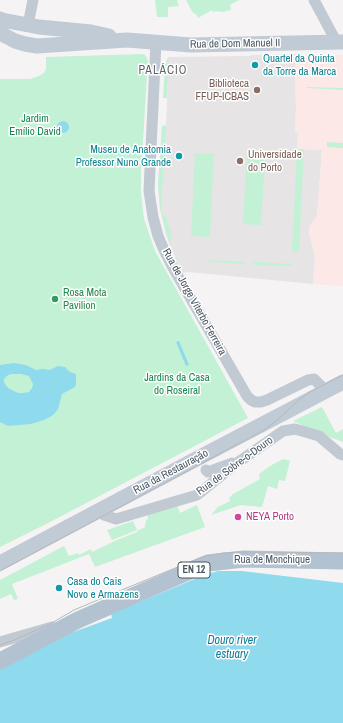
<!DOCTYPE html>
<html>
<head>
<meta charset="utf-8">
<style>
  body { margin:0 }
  canvas { display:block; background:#f5f3f3 }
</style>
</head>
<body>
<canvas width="343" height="723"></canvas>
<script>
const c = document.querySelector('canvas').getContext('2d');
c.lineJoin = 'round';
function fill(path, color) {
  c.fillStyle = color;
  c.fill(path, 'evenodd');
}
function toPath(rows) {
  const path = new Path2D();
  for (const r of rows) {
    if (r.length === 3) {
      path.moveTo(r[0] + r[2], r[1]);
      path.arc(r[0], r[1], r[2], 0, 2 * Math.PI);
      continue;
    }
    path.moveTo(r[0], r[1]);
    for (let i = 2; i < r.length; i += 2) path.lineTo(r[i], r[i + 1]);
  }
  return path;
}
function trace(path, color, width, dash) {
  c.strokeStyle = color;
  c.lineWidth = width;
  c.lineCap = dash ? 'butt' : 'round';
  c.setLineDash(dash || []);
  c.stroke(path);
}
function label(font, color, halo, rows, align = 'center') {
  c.font = font + ' "Archivo Narrow",sans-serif';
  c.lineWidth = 3;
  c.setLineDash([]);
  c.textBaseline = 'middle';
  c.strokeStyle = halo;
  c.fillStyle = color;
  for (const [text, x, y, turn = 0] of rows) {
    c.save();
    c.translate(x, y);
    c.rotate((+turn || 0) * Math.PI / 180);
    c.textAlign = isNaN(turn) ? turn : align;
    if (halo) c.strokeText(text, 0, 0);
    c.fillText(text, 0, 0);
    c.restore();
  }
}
fill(toPath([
  [295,54,295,75,296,107,295,132,298,133,297,149,322,150,317,216,309,227,309,233,315,256,313,284,199,273,187,272,183,273,177,262,166,235,160,209,158,185,162,126,166,125,168,78,167,77,168,57,250,56,251,55]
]), '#e6e4e5');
fill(toPath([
  [295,55,343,55,343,286,313,284,315,256,309,233,309,227,317,216,322,150,297,149,298,133,295,132,296,107,295,75]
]), '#fce8e6');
fill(toPath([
  [155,0,177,0,179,6,168,7,168,17,157,17],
  [186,0,239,0,230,5,231,10,222,12,216,11,213,12,212,10,198,18,196,14,193,13],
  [143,54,145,55,148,60,141,173,141,193,144,219,155,251,248,418,52,521,0,547,0,79,30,79,39,76,44,73,46,69,46,57],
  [168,57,167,77,168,77,167,98,163,98,165,64],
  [307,87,343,88,343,90,307,88],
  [162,126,166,126,161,211,163,216,166,216,171,232,170,246,160,209,158,185],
  [327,142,343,143,343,148,327,147],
  [297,149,304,149,299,252,292,252],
  [195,153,214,154,210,237,191,236],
  [247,155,265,156,261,225,243,224],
  [209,260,245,262,245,264,209,262],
  [254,262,291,264,291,266,254,265],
  [322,407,336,433,343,429,343,442,321,434,293,421],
  [283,459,290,461,285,481,279,480,277,489,268,486,262,507,241,505,211,515,218,507,230,501,229,498,233,494,260,479,259,474,270,466],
  [177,505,180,513,197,505,205,527,95,567,89,554,12,584,18,599,14,600,11,594,0,599,0,580,64,546,69,556,78,553,79,555,91,549,92,552,117,540,137,532,137,531,145,527,146,520,148,519,147,513],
  [133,521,137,530,112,540,107,530]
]), '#c3f1d5');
fill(toPath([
  [63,127,6],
  [179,341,189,365,186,366,176,342],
  [14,363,26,365,36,370,43,369,50,370,58,366,65,367,70,372,76,374,76,384,75,387,62,394,58,409,54,414,50,417,44,420,31,424,8,426,0,422,0,365],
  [12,374,21,374,29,376,33,384,32,388,29,392,23,393,18,393,8,388,5,384,4,382,4,379,8,375],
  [218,571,242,571,343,583,343,723,0,723,0,653,65,635,112,618,111,614,204,575]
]), '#90daee');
trace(toPath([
  [314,0,337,43],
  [28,25,33,0],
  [156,42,149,191,153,217,158,236,164,250,172,266,247,396,251,400,255,402,261,402,267,400,308,380,314,379,321,386,324,392],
  [206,470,208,472,227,465,232,463],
  [101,509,104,515,116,519,197,495,237,463,283,431,295,429,319,436,340,454,343,455],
  [0,642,52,627]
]), '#c1cad2', 11);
trace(toPath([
  [0,19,2,20,39,27,91,32,109,36],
  [0,33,15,41,25,44,37,46,127,40,191,45,343,42],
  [0,563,202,456,343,382]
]), '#c1cbd6', 15);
trace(toPath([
  [0,661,78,620,208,563,244,559,343,561]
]), '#b3c2d1', 17);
trace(toPath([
  [0,571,264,430,276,421,299,400,310,392,343,375],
  [0,645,14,640,50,624,74,610,112,594,202,557,223,553,239,552,343,553]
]), '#b5b8bd', 1);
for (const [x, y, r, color] of [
  [255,65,4,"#0f9aa8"],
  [257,90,4,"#8d6e63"],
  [179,156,4,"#0f9aa8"],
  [240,161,4,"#8d6e63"],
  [55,299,4,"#2e9e5b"],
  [238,517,4,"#d1479c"],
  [59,588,4,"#0f9aa8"]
]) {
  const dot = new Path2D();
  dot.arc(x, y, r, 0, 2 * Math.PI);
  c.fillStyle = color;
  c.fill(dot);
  trace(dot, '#fff', 1.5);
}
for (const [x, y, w] of [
  [194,570,32]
]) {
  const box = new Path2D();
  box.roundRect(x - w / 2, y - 8, w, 16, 3);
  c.fillStyle = '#fff';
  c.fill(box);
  trace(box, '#4a5661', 1);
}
label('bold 10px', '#4a5661', null, [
  ["EN 12",194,570]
]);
label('11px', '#4a5661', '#fff', [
  ["Rua de Dom Manuel II",235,44,-1],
  ["Rua de Jorge Viterbo Ferreira",194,302,61],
  ["Rua de Sobre-o-Douro",235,466,-36],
  ["Rua da Restauração",171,472,-28],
  ["Rua de Monchique",272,560]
]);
label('11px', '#0d838f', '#fff', [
  ["Quartel da Quinta",263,59],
  ["da Torre da Marca",263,72],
  ["Museu de Anatomia",171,150,"right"],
  ["Professor Nuno Grande",171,163,"right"],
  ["Casa do Cais",67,582],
  ["Novo e Armazens",67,595]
], 'left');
label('11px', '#785e54', '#fff', [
  ["Biblioteca",249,84],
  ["FFUP-ICBAS",249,97],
  ["Universidade",248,155,"left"],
  ["do Porto",248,168,"left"]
], 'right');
label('11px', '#17864f', '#fff', [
  ["Jardim",35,119],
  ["Emílio David",35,132],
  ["Jardins da Casa",177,378],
  ["do Roseiral",177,391]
]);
label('11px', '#27864d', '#fff', [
  ["Rosa Mota",63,293],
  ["Pavilion",63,306]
], 'left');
label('11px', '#b23c85', '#fff', [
  ["NEYA Porto",246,517]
], 'left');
c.letterSpacing = '1px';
label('12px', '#5f6368', '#fff', [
  ["PALÁCIO",163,71]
]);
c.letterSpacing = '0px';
label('italic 12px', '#0c7c9b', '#fff', [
  ["Douro river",232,641],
  ["estuary",232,655]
]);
</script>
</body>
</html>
